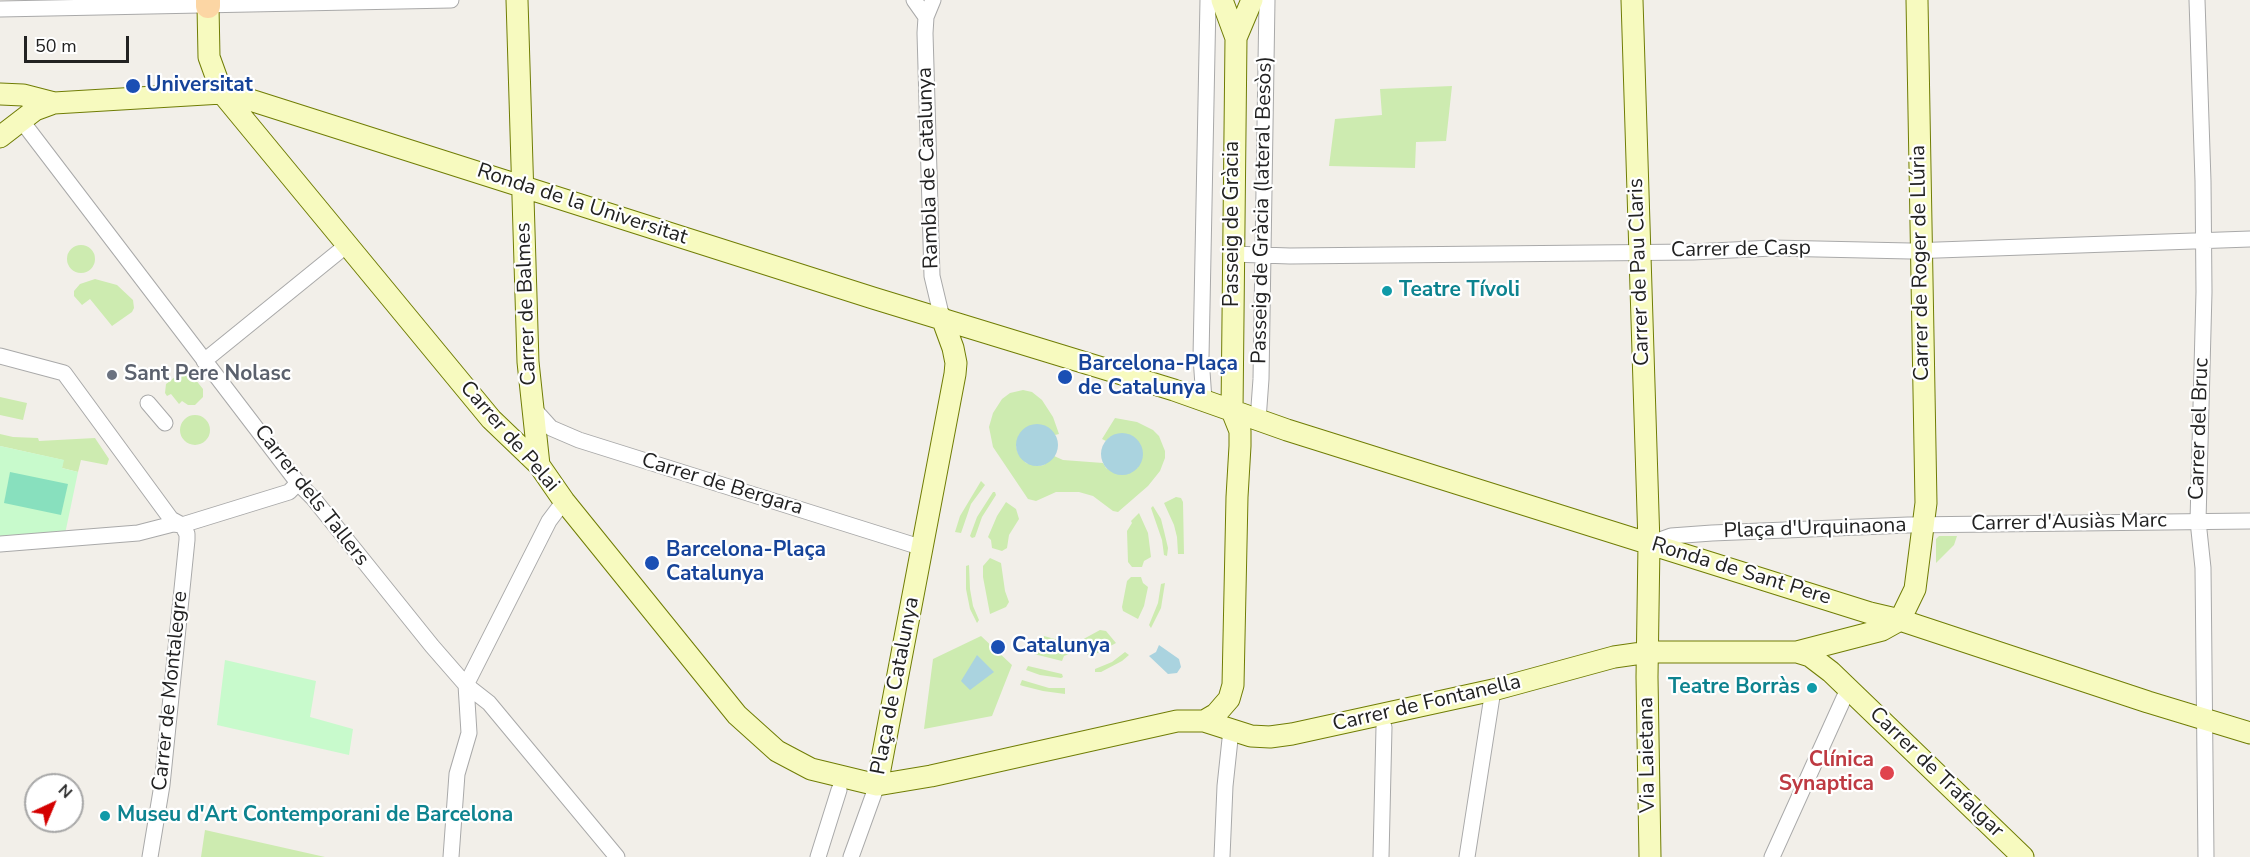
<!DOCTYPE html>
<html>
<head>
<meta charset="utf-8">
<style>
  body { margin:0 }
  #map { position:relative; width:2250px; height:857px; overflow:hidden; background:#f2efe9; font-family:"Nunito Sans",sans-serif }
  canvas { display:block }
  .north { position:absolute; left:24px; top:773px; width:60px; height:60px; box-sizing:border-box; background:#fff; border:2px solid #a7a7a7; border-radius:50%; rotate:44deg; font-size:16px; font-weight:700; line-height:24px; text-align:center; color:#222 }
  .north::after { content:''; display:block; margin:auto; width:21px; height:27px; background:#d40000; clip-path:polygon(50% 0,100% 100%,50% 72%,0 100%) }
  .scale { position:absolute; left:24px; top:36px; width:105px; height:27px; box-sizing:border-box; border:3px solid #222; border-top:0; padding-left:8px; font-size:18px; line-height:21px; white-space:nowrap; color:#222; -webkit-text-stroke:4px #fff; paint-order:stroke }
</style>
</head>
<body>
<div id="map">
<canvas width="2250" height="857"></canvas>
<div class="north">N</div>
<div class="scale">50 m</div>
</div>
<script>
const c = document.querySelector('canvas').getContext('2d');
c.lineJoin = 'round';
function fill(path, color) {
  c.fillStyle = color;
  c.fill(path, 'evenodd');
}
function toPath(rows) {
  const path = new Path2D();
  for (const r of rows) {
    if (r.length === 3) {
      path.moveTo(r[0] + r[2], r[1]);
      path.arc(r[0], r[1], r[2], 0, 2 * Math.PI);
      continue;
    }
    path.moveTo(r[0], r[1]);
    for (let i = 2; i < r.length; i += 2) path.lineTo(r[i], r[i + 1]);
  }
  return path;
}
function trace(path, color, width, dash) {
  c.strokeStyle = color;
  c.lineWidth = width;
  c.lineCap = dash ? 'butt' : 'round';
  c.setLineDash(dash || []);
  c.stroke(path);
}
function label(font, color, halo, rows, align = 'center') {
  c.font = font + ' "Nunito Sans",sans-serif';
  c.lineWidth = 4.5;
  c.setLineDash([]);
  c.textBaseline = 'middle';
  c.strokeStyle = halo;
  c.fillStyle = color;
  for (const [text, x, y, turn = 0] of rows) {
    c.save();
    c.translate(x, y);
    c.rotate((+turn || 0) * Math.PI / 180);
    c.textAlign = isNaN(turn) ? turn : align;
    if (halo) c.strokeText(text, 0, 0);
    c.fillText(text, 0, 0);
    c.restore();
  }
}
fill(toPath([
  [1452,86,1446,141,1416,142,1415,168,1329,166,1335,119,1382,115,1380,89],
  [81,259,14],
  [95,279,117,285,133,300,134,308,132,312,112,326,90,299,82,305,74,296,74,291,80,284],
  [186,372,191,374,203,389,203,397,195,405,188,405,182,401,179,404,171,394,167,396,165,393,166,384,180,373],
  [1023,390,1032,392,1042,400,1053,417,1059,434,1055,435,1048,428,1016,446,1018,453,1026,463,1038,466,1044,465,1054,456,1063,460,1103,463,1106,468,1117,474,1128,474,1138,467,1110,437,1106,441,1102,439,1115,418,1137,422,1153,430,1159,436,1165,451,1165,458,1160,471,1148,486,1118,512,1113,511,1093,496,1079,492,1056,492,1036,501,1028,499,993,447,989,427,993,413,1002,399,1010,393],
  [0,397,27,403,23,420,0,415],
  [195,430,15],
  [0,434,13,437,38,438,39,441,95,438,109,459,107,465,81,460,78,472,62,468,63,460,0,446],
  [981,481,985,485,971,504,961,533,955,532,960,516],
  [993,492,995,492,996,495,982,517,975,537,972,538,970,536,977,517],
  [1176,497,1181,498,1183,502,1184,554,1178,554,1177,537,1174,525,1164,503],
  [1006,502,1016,509,1019,519,1009,535,1007,548,1002,551,992,548,991,540,988,537,997,516],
  [1153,506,1161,519,1164,531,1168,548,1167,556,1164,555,1162,540,1151,508],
  [1139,513,1148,533,1151,557,1144,561,1142,567,1132,567,1128,562,1127,531,1132,523,1131,521],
  [1939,536,1957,536,1954,545,1936,563,1936,539],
  [990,558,1001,563,1005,591,1009,602,1006,607,990,614,983,577,983,566],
  [969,565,970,589,973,606,979,620,977,623,970,609,966,589,966,566],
  [1131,577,1141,577,1143,583,1148,587,1144,606,1138,619,1123,611,1122,607,1127,581],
  [1165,583,1161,608,1151,628,1149,625,1158,603,1161,584],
  [1100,630,1106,631,1116,643,1090,657,1086,653,1080,652,1078,642],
  [981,636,1012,665,992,716,924,729,933,659],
  [1044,636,1065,642,1069,654,1064,656,1062,661,1034,654,1038,639],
  [1125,652,1129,655,1122,661,1101,672,1095,672,1095,669,1112,662],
  [1028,666,1062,674,1063,677,1061,678,1040,675,1026,670],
  [1022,680,1049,688,1065,688,1065,694,1043,691,1023,686,1020,685],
  [205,830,325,857,201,857]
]), '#cdebb0');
fill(toPath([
  [0,446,64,460,62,468,78,472,65,534,0,541],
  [225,660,316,681,310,717,353,729,349,755,217,725]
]), '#c8facc');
fill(toPath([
  [10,472,68,484,61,515,4,503]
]), '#88e0be');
fill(toPath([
  [1037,445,21],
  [1122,454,21],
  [1159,645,1179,659,1181,667,1177,673,1168,674,1149,656,1156,652],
  [977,655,994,672,970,690,961,681]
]), '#aad3df');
const street = toPath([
  [914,0,926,17],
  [933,0,926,17,925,33,932,276,942,318],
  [2197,0,2203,181,2204,292,2198,521,2203,568,2206,857],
  [0,9,451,0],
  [21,120,298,483,313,498,432,646,466,685,489,703,617,857],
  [1232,254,1290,256,1693,252,1772,248,1910,251,2250,239],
  [0,356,64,373,171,519,182,525],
  [204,361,347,245],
  [1204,400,1201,357,1208,0],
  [148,403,165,423],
  [533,408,551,428,579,440,923,548],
  [1258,420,1261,379,1267,0],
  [0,544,138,533,173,524,182,525,289,492,298,483],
  [1649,544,1671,536,1712,533,1908,525,2250,521],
  [150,857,162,785,187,540,187,534,182,525],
  [451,857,457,774,469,733,466,685,549,521,564,501],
  [818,857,839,790],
  [851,857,877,785],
  [1222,857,1225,786,1231,730],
  [1381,857,1384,727],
  [1467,857,1493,690],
  [1772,857,1848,689]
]);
const secondary = toPath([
  [517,0,528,362,539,465],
  [1222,0,1236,38],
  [1632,0,1649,544,1647,677,1650,857],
  [208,6,209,57,222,93,491,419,539,465,564,501,737,715,777,751,811,769,877,785,931,776,1177,721,1204,721,1216,714,1229,699,1233,685,1237,497,1240,446,1240,431,1232,411,1236,38,1252,0],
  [0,94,23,95,54,103,222,93,244,98,873,298,1174,390,1287,430,1870,613,1900,620,2148,702,2250,733],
  [0,137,35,110,54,103],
  [1797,652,1810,656,1831,672,2023,857],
  [1204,721,1251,736,1270,737,1292,734,1493,690,1614,657,1649,652,1797,652,1882,630,1900,620,1915,589,1926,503,1917,0],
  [877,785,955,374,956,363,953,348,942,318]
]);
const primary = toPath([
  [208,0,208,6]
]);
trace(street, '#a9a9a9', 17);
trace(secondary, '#707d05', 23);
trace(primary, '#a06b00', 26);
trace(street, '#fff', 15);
trace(secondary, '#f7fabf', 21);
trace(primary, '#fcd6a4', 24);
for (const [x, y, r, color] of [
  [133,86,8,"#1a4fb4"],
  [1387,291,6,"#0f9aa8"],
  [112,375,6,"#6b7280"],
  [1065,377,8,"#1a4fb4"],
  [652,563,8,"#1a4fb4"],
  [998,647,8,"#1a4fb4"],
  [1812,688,6,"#0f9aa8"],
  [1887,773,8,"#e0444e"],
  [105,816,6,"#0f9aa8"]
]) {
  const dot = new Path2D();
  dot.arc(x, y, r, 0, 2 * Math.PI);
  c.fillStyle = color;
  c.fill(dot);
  trace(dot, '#fff', 2);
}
label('bold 21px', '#164399', '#fff', [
  ["Universitat",146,86],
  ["Barcelona-Plaça",1078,365],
  ["de Catalunya",1078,389],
  ["Barcelona-Plaça",666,551],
  ["Catalunya",666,575],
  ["Catalunya",1012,647]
], 'left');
label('21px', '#222', '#fff', [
  ["Rambla de Catalunya",929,168,-92],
  ["Ronda de la Universitat",582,205,18],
  ["Passeig de Gràcia (lateral Besòs)",1263,210,-89],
  ["Passeig de Gràcia",1233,224,-90],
  ["Carrer de Casp",1741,250,-1],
  ["Carrer de Roger de Llúria",1921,263,-91],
  ["Carrer de Pau Claris",1640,272,-92],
  ["Carrer de Balmes",527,304,-92],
  ["Carrer del Bruc",2200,429,-88],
  ["Carrer de Pelai",509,437,49],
  ["Carrer de Bergara",722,485,17],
  ["Carrer dels Tallers",311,496,52],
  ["Carrer d'Ausiàs Marc",2069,523,-1],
  ["Plaça d'Urquinaona",1815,529,-2],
  ["Ronda de Sant Pere",1741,572,17],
  ["Plaça de Catalunya",896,686,-79],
  ["Carrer de Montalegre",171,691,-84],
  ["Carrer de Fontanella",1427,704,-13],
  ["Via Laietana",1648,755,-91],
  ["Carrer de Trafalgar",1936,773,44]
]);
label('bold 21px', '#0d838f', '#fff', [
  ["Teatre Tívoli",1399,291],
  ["Teatre Borràs",1800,688,"right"],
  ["Museu d'Art Contemporani de Barcelona",117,816]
], 'left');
label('bold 21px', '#5b616d', '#fff', [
  ["Sant Pere Nolasc",124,375]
], 'left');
label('bold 21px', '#be3a42', '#fff', [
  ["Clínica",1874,761],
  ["Synaptica",1874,785]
], 'right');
</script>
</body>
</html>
